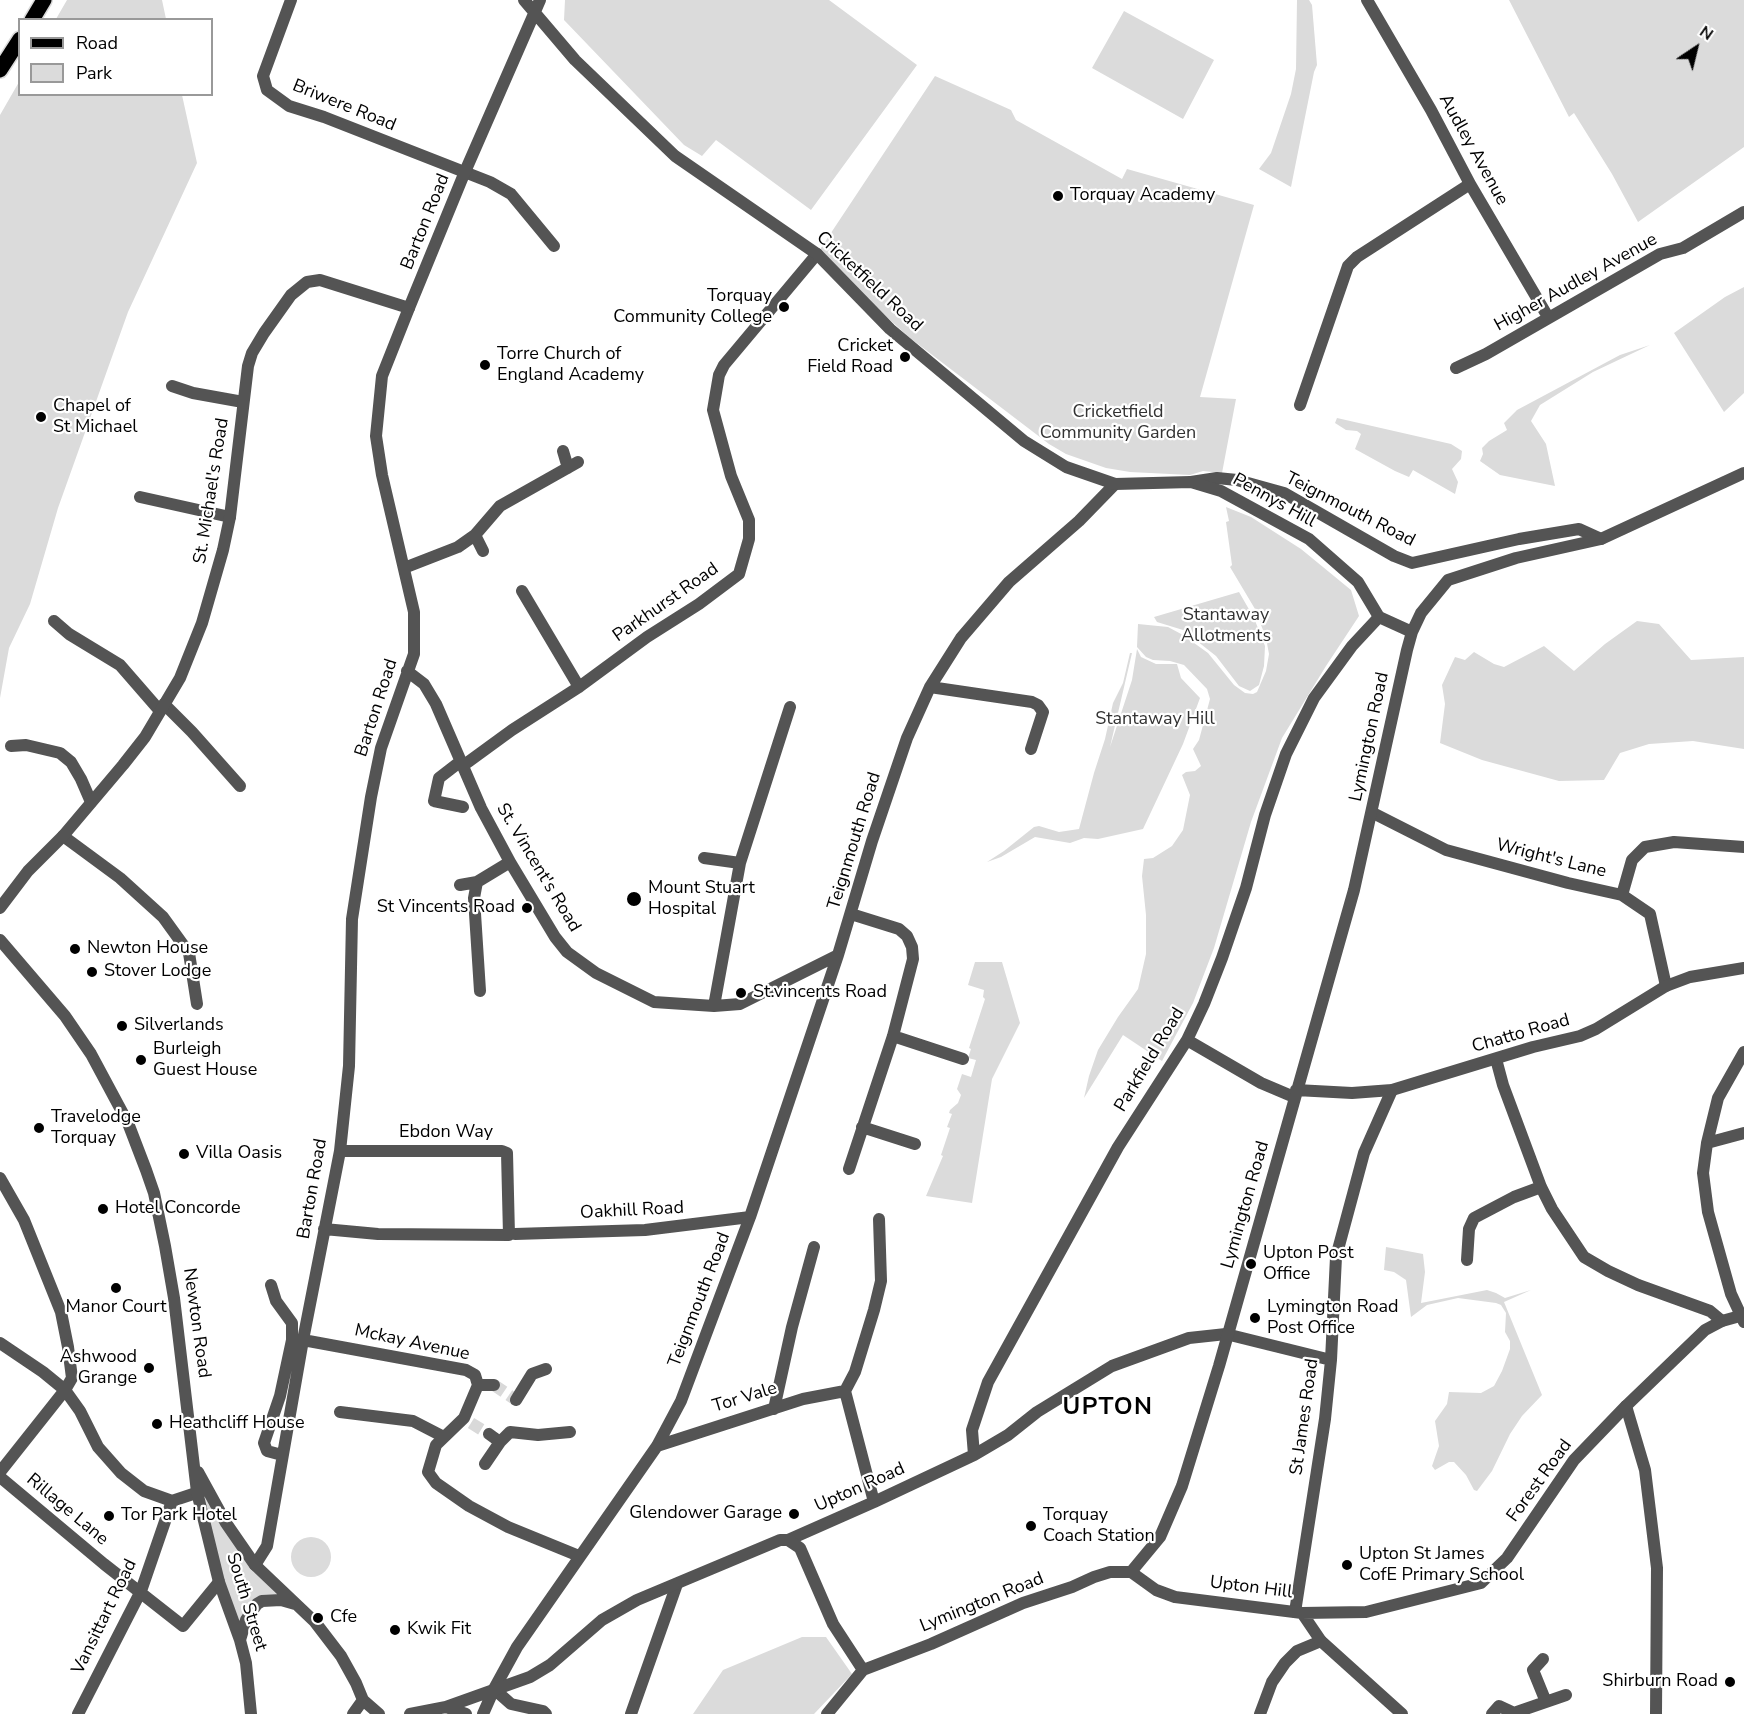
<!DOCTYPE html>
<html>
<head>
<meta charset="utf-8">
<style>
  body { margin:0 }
  #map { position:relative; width:1744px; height:1714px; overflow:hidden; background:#fff; font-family:"Nunito Sans",sans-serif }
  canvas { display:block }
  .legend { position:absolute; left:18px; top:18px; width:195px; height:78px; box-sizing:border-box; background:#fff; border:2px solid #999; margin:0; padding:8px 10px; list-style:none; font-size:18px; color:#000 }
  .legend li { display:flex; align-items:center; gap:12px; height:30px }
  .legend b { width:30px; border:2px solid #999 }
  .north { position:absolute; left:1666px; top:18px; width:60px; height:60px; -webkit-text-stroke:4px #fff; paint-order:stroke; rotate:35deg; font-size:16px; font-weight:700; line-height:24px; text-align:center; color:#000 }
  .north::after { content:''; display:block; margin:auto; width:21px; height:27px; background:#000; clip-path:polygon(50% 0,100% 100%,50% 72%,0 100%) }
</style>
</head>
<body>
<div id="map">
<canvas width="1744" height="1714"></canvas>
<ul class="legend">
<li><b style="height:8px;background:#000"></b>Road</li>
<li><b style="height:16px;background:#dbdbdb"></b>Park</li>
</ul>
<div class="north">N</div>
</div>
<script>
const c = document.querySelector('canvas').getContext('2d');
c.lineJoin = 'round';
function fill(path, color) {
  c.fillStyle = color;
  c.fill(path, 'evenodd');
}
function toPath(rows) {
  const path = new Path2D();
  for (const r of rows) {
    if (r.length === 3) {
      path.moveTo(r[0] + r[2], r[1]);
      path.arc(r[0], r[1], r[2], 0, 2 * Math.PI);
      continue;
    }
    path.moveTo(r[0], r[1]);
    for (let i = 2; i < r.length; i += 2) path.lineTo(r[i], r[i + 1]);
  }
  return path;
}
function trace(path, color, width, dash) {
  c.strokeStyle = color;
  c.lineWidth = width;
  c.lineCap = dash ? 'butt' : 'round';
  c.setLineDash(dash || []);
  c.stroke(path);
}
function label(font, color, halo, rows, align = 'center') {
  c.font = font + ' "Nunito Sans",sans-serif';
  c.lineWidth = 4.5;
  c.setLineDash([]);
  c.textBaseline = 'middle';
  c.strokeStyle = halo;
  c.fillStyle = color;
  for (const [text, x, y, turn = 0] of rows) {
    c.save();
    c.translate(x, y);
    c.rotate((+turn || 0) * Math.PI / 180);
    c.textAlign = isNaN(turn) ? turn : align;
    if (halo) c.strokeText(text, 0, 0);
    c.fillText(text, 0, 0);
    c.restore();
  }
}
fill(toPath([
  [67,0,162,0,166,19,56,19],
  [565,0,829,0,917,65,811,210,716,140,702,156,684,145,564,20],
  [1297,0,1309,0,1312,5,1317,65,1314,72,1291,187,1259,169,1271,153,1291,94,1296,69],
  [1509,0,1744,0,1744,147,1638,222,1612,174,1574,113,1569,117],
  [1124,11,1214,60,1183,119,1092,68],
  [935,76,1011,110,1016,120,1122,179,1127,169,1254,205,1200,397,1236,399,1222,473,1203,471,1190,475,1130,472,1106,468,1066,454,1049,444,910,338,817,254],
  [19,82,20,94,182,95,197,163,128,312,58,508,30,604,9,648,0,698,0,115],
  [1744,287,1744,393,1724,412,1674,333,1725,297],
  [1650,345,1593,372,1540,405,1531,421,1546,444,1555,486,1500,475,1480,461,1483,454,1482,448,1489,441,1507,430,1504,423,1517,410,1620,355],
  [1337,418,1451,444,1462,451,1461,459,1452,469,1458,482,1455,494,1413,470,1409,477,1395,471,1355,449,1361,434,1357,431,1346,430,1335,423],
  [1226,507,1251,517,1301,549,1351,590,1359,616,1326,666,1282,738,1251,822,1214,948,1193,1003,1162,1061,1123,1035,1084,1098,1089,1076,1098,1050,1118,1017,1138,989,1146,954,1146,915,1142,876,1144,859,1153,858,1172,846,1183,830,1190,795,1182,775,1186,772,1195,771,1201,766,1193,749,1199,740,1210,699,1207,689,1184,665,1170,661,1153,660,1146,657,1137,647,1138,624,1168,627,1183,635,1208,653,1234,685,1245,693,1253,694,1257,692,1266,671,1269,654,1266,638,1255,609,1230,567,1232,565,1226,522,1229,521],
  [1239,592,1254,618,1265,646,1264,666,1259,685,1250,691,1239,686,1216,656,1183,630,1157,622,1154,617],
  [1637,621,1659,624,1691,660,1744,657,1744,749,1693,741,1649,744,1620,753,1604,780,1559,781,1482,760,1440,743,1445,704,1442,685,1455,657,1465,660,1474,652,1494,664,1504,667,1544,646,1574,671,1605,644],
  [1137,649,1141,657,1156,664,1177,664,1181,678,1200,698,1183,744,1143,829,1098,839,1084,838,1070,843,1035,837,1001,857,987,862,1004,851,1034,827,1039,826,1059,832,1079,829,1094,773,1105,739,1113,703,1123,683,1130,653,1132,653,1110,747,1132,680],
  [975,962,1002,962,1020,1023,992,1079,972,1203,926,1196,943,1156,941,1155,950,1128,947,1127,952,1114,949,1113,950,1110,958,1103,961,1095,957,1089,962,1074,971,1077,976,1060,968,1058,971,1049,969,1048,985,999,983,997,984,990,968,985],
  [1386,1247,1423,1254,1425,1272,1421,1303,1487,1290,1496,1293,1505,1298,1531,1290,1504,1302,1542,1395,1522,1416,1510,1434,1492,1471,1477,1491,1474,1490,1466,1475,1454,1462,1449,1462,1435,1470,1432,1466,1439,1446,1435,1421,1447,1404,1449,1392,1481,1393,1494,1386,1502,1371,1510,1349,1510,1341,1505,1332,1506,1313,1501,1305,1496,1303,1458,1298,1427,1305,1411,1317,1406,1280,1394,1272,1384,1270],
  [194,1466,226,1523,299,1605,262,1601,240,1640],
  [311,1557,20],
  [802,1637,826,1637,852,1674,814,1714,693,1714,723,1670]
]), '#dbdbdb');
trace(toPath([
  [494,1385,516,1400],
  [471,1423,489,1434]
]), '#d9d9d9', 12, [12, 6]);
const primary = toPath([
  [32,20,44,0],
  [0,70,20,39]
]);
trace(primary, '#dbdbdb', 18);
trace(toPath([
  [291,0,263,76,267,90,289,106,324,117,490,182,511,194,554,246],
  [1367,0,1431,110,1470,184,1548,317],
  [1456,368,1486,354,1660,254,1683,248,1744,212],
  [172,386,193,393,243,402],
  [1300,405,1348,266,1357,257,1470,184],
  [563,451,568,468],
  [1191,482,1217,478,1237,480,1284,493,1394,556,1412,563,1519,539,1579,529,1601,539],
  [140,497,230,517],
  [475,535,483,551],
  [404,568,458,547,475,535,500,506,578,462],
  [522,591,579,687],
  [54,621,69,634,120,665,160,711],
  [407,671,424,684,436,704,481,808,510,862,555,937,567,952,596,973,654,1002,714,1006,740,1004,838,955],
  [930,687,1032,702,1038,705,1043,712,1031,749],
  [164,704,192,732,240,786],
  [11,746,26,745,60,753,71,762,81,779,91,802],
  [461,761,439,778,434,801,463,807],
  [464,765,512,730,579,687,647,637,699,604,739,574,749,539,749,520,731,476,713,410,719,375,724,365,817,254],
  [1373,813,1446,850,1568,883,1622,895,1650,914,1666,986],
  [63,836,120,878,163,917,189,953,197,1004],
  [704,858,740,863],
  [460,885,477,882],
  [1622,895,1632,860,1645,847,1674,842,1744,847],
  [480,991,474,898,477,882,510,862],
  [714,1006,740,863,790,707],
  [893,1036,963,1059],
  [1187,1040,1261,1083,1294,1097],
  [1744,1052,1718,1098,1707,1143,1703,1173,1708,1212,1731,1294,1744,1322],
  [1496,1059,1503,1085,1541,1187,1552,1209,1584,1257,1608,1271,1638,1285,1710,1311,1722,1321],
  [862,1127,915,1144],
  [1707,1143,1744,1133],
  [849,1169,893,1036,913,959,912,947,907,936,899,929,851,914],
  [0,1178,24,1220,61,1312,68,1347,72,1378,65,1390,0,1472],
  [324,1229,378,1234,509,1235,507,1153,502,1151,340,1151],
  [515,1234,645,1230,750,1217],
  [1467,1260,1469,1229,1474,1218,1514,1197,1541,1187],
  [271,1285,276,1301,292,1323,292,1340,280,1396,264,1443,267,1451,282,1455],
  [303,1340,466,1370,475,1375,478,1385,464,1418,436,1445,428,1472,436,1483,469,1506,508,1527,579,1556],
  [0,1343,43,1372,65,1390,80,1411,98,1447,121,1473,144,1491,172,1501,205,1490],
  [478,1385,494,1385],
  [845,1391,874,1502],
  [516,1400,532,1374,546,1369],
  [1626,1406,1645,1470,1657,1568,1656,1714],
  [774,1409,792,1327,814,1247],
  [340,1412,413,1421,444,1437],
  [489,1434,500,1442,510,1432,538,1435,570,1432],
  [657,1446,803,1399,845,1391,855,1372,874,1310,881,1281,879,1219],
  [974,1455,972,1430,988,1382,1118,1147,1187,1040,1204,1004,1222,958,1246,888,1265,815,1286,754,1314,698,1352,646,1379,617],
  [485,1464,500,1442],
  [0,1477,104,1564,183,1626,219,1582],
  [788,1540,874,1502,974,1455,1008,1435,1037,1412,1112,1366,1189,1338,1226,1334,1331,1360],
  [255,1565,267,1546,303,1340,340,1151,349,1066,352,919,371,797,381,748,414,654,414,612,382,475,376,436,382,376,409,308],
  [1295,1612,1325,1419,1331,1360,1336,1257,1364,1153,1392,1090],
  [1543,1659,1533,1670,1546,1702],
  [78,1714,141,1591,172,1501],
  [546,1714,543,1711,511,1704,494,1689,517,1647,657,1446,681,1401,750,1217,838,955,872,841,907,738,930,687,961,638,1009,582,1079,521,1115,484],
  [631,1714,677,1584],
  [1260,1714,1272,1682,1285,1663,1297,1651,1321,1641],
  [1492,1714,1499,1706,1514,1713,1566,1695]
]), '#545454', 12);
trace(toPath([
  [524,0,575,60,675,156,817,254,890,329,1024,441,1066,467,1115,484,1191,482,1221,491,1309,539,1358,582,1379,617,1412,632],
  [0,908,28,871,63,836,123,765,145,737,180,678,202,623,223,550,230,517,248,366,252,353,264,333,291,295,307,282,320,280,409,308,464,174,540,0],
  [0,940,65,1016,91,1054,128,1123,146,1170,154,1193,165,1246,174,1298,197,1492,219,1582,240,1640,246,1663,251,1714],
  [1296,1090,1352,1093,1392,1090,1533,1047,1580,1036,1596,1029,1666,986,1690,977,1744,968],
  [198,1472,226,1523,255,1565,315,1622,341,1656,356,1683,363,1700,379,1714],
  [1131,1572,1160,1537,1182,1486,1219,1366,1354,890,1407,650,1412,632,1421,613,1448,580,1516,558,1601,539,1744,473],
  [1131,1572,1156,1590,1175,1597,1302,1613,1321,1641,1402,1714],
  [1302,1613,1366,1612,1481,1583,1507,1558,1574,1460,1626,1406,1705,1330,1722,1321,1740,1316,1744,1316],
  [240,1640,246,1620,257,1604,262,1601,281,1600,295,1604],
  [446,1707,466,1714],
  [353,1714,363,1700],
  [410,1714,446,1707,530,1677,550,1665,602,1620,637,1600,780,1540,788,1540,800,1548,833,1624,863,1670],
  [483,1714,494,1689],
  [827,1714,863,1670,931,1644,1023,1603,1072,1587,1094,1577,1110,1572,1131,1572]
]), '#545454', 12);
trace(primary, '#000', 15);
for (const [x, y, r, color] of [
  [1058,196,6,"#000"],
  [784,307,6,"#000"],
  [905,357,6,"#000"],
  [485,365,6,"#000"],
  [41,417,6,"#000"],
  [634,899,8,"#000"],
  [527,908,6,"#000"],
  [75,949,6,"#000"],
  [92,972,6,"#000"],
  [741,993,6,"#000"],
  [122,1026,6,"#000"],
  [141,1060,6,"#000"],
  [39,1128,6,"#000"],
  [184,1154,6,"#000"],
  [103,1209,6,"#000"],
  [1251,1264,6,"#000"],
  [116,1288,6,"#000"],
  [1255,1318,6,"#000"],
  [149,1368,6,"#000"],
  [157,1424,6,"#000"],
  [794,1514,6,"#000"],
  [109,1516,6,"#000"],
  [1031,1526,6,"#000"],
  [1347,1565,6,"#000"],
  [318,1618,6,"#000"],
  [395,1630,6,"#000"],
  [1730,1682,6,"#000"]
]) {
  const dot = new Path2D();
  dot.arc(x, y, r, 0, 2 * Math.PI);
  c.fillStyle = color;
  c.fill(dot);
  trace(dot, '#fff', 2);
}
label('18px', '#000', '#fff', [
  ["Briwere Road",344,106,22],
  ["Audley Avenue",1473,150,61],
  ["Barton Road",426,222,-68],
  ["Cricketfield Road",869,282,43],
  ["Higher Audley Avenue",1576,283,-29],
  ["St. Michael's Road",212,491,-81],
  ["Pennys Hill",1274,501,29],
  ["Teignmouth Road",1350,510,27],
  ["Parkhurst Road",666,603,-35],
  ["Barton Road",377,708,-72],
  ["Lymington Road",1370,737,-78],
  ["Teignmouth Road",855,841,-73],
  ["Wright's Lane",1551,859,14],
  ["St. Vincent's Road",538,868,59],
  ["Chatto Road",1521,1034,-16],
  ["Parkfield Road",1150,1060,-59],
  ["Ebdon Way",446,1133],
  ["Barton Road",313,1189,-80],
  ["Lymington Road",1246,1205,-74],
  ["Oakhill Road",632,1211,-3],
  ["Teignmouth Road",700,1300,-69],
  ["Newton Road",196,1323,82],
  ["Mckay Avenue",412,1343,12],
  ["Tor Vale",745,1398,-17],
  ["St James Road",1305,1417,-82],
  ["Forest Road",1540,1481,-54],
  ["Upton Road",860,1488,-24],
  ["Rillage Lane",67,1510,40],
  ["Upton Hill",1251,1588,7],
  ["South Street",246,1602,73],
  ["Lymington Road",982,1603,-22],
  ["Vansittart Road",105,1617,-64]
]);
label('18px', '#000', '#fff', [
  ["Torquay Academy",1070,196],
  ["Torquay",772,297,"right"],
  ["Community College",772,318,"right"],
  ["Cricket",893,347,"right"],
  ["Field Road",893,368,"right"],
  ["Torre Church of",497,355],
  ["England Academy",497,376],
  ["Chapel of",53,407],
  ["St Michael",53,428],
  ["Mount Stuart",648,889],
  ["Hospital",648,910],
  ["St Vincents Road",515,908,"right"],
  ["Newton House",87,949],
  ["Stover Lodge",104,972],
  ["St.vincents Road",753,993],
  ["Silverlands",134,1026],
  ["Burleigh",153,1050],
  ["Guest House",153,1071],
  ["Travelodge",51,1118],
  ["Torquay",51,1139],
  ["Villa Oasis",196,1154],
  ["Hotel Concorde",115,1209],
  ["Upton Post",1263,1254],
  ["Office",1263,1275],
  ["Manor Court",116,1308,"center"],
  ["Lymington Road",1267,1308],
  ["Post Office",1267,1329],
  ["Ashwood",137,1358,"right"],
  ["Grange",137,1379,"right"],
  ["Heathcliff House",169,1424],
  ["Glendower Garage",782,1514,"right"],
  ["Tor Park Hotel",121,1516],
  ["Torquay",1043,1516],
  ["Coach Station",1043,1537],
  ["Upton St James",1359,1555],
  ["CofE Primary School",1359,1576],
  ["Cfe",330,1618],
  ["Kwik Fit",407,1630],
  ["Shirburn Road",1718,1682,"right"]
], 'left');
label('18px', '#323232', '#fff', [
  ["Cricketfield",1118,413],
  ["Community Garden",1118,434],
  ["Stantaway",1226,616],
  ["Allotments",1226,637],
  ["Stantaway Hill",1155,720]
]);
c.letterSpacing = '1.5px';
label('bold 24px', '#000', '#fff', [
  ["UPTON",1108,1408]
]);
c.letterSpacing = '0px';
</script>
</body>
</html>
